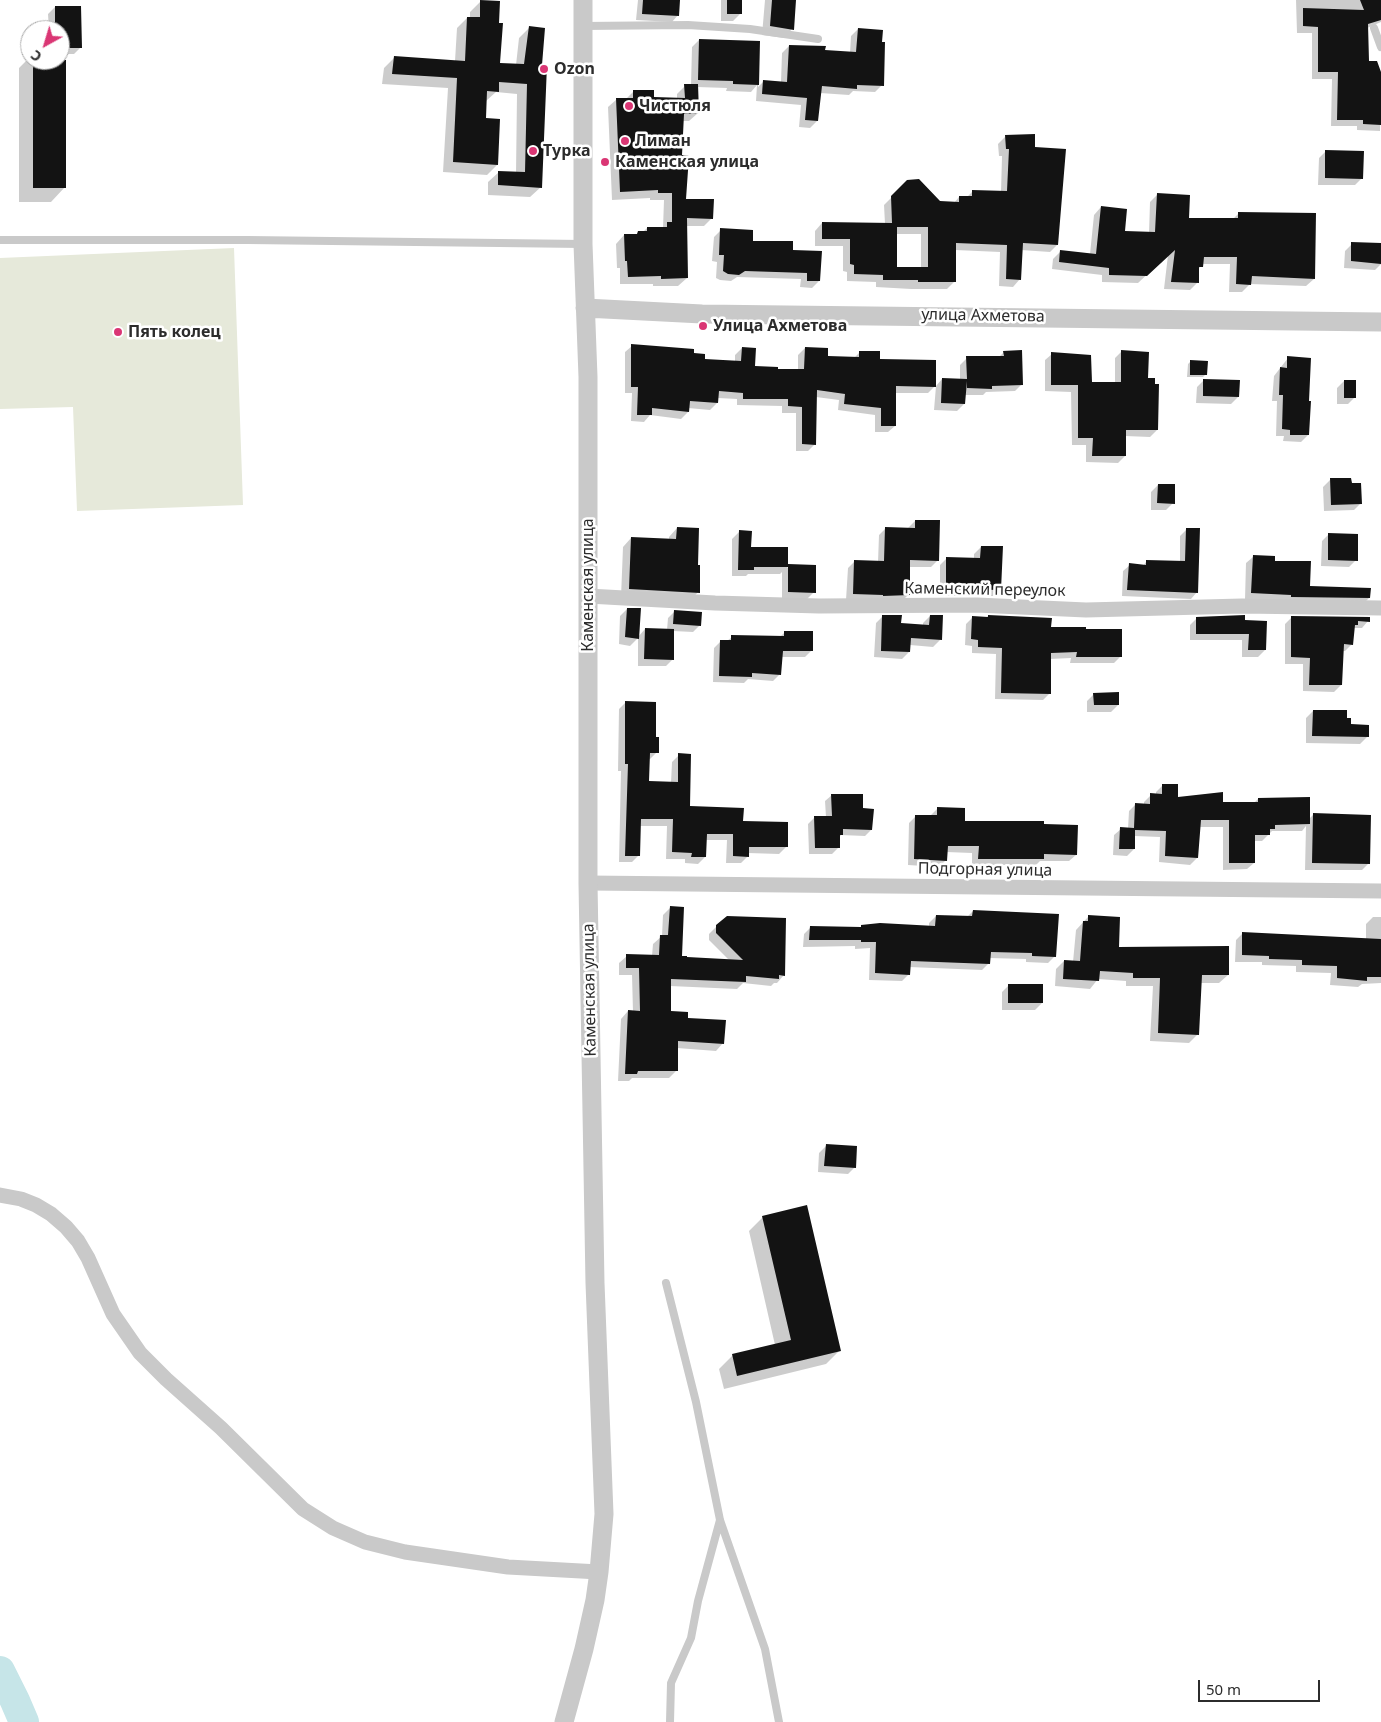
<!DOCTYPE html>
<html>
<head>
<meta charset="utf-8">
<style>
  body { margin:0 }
  #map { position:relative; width:1381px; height:1722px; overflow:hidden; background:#fff; font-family:"Noto Sans",sans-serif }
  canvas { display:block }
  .north { position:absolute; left:20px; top:20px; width:50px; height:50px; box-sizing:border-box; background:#fff; border:1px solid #ababab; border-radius:50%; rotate:219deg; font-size:14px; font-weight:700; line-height:20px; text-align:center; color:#2c2c2c }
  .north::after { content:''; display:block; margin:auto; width:18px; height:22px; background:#da3674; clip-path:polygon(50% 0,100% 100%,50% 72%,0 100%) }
  .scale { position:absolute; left:1198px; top:1680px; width:122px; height:22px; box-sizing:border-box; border:2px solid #2c2c2c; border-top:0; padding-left:6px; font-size:15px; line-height:18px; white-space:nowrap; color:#2c2c2c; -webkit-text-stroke:4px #fff; paint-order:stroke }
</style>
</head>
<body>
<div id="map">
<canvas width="1381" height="1722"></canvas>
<div class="north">С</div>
<div class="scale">50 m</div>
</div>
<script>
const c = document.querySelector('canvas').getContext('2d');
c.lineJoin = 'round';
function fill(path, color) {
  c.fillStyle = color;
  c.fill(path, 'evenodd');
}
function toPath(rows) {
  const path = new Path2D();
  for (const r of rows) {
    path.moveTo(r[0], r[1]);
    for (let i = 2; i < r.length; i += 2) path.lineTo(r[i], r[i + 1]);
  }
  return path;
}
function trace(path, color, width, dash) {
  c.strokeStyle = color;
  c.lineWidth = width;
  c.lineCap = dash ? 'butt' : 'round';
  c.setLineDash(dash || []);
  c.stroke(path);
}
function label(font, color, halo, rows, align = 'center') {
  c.font = font + ' "Noto Sans",sans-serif';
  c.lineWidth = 5;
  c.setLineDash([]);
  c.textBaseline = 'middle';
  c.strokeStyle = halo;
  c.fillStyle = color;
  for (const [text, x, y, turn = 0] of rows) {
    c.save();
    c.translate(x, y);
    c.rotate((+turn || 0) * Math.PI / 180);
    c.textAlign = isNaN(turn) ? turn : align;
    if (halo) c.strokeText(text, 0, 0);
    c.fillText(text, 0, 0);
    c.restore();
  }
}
fill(toPath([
  [234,248,243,505,77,511,73,407,0,409,0,258]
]), '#e6e9da');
fill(toPath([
  [638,0,679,0,678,15,672,22,636,20],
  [721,0,740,0,740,14,733,21,721,21],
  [765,0,795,0,792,29,784,38,762,35],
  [1296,0,1381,0,1381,22,1367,28,1368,63,1381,79,1380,131,1357,130,1357,126,1331,126,1332,79,1312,79,1312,33,1297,33],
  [481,1,499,64,516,65,519,38,529,28,540,66,541,187,530,197,488,195,488,182,499,172,516,173,517,94,496,92,486,101,485,119,497,165,487,175,443,172,448,88,382,84,384,68,394,58,455,61,457,28,467,18,470,18,470,12],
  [55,7,81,47,74,54,65,54,65,187,51,202,19,202,19,68,30,57,30,60,60,60,60,30,49,30,48,14],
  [858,29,882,85,875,92,853,91,849,95,820,93,817,121,810,128,799,127,801,105,756,101,757,85,751,92,726,91,727,88,697,87,698,113,689,121,682,121,680,156,685,200,712,218,704,226,686,226,687,278,678,286,653,286,653,284,620,284,620,268,617,268,616,244,624,235,636,235,638,233,643,232,647,228,663,228,664,200,650,200,650,198,612,200,608,107,617,99,626,99,634,91,653,99,677,99,677,94,685,86,691,85,692,47,699,40,759,42,758,87,764,81,781,82,782,53,789,46,824,52,850,53,851,36],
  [1006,136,1034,148,1057,245,1050,252,1021,250,1020,279,1013,287,999,286,1000,252,955,250,955,281,947,289,911,289,876,287,876,282,847,281,847,272,843,271,843,246,815,246,815,231,822,223,885,224,884,205,908,181,939,202,954,203,959,197,967,197,972,192,1001,192,1002,156,999,156,998,144],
  [896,234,921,234,921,269,895,268],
  [1326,151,1362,178,1355,185,1318,185,1319,158],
  [1158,194,1188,219,1232,220,1239,213,1314,279,1306,286,1250,284,1242,292,1229,292,1230,264,1202,264,1198,270,1197,283,1190,290,1164,289,1168,255,1138,283,1102,282,1102,275,1052,269,1053,259,1061,251,1090,254,1094,215,1101,207,1123,232,1149,233,1150,202],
  [721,230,751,242,792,252,819,281,812,288,800,287,801,279,737,277,731,281,720,280,716,278,717,262,712,261,714,237],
  [1352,244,1381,245,1381,264,1375,270,1344,268,1345,251],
  [632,346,692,354,703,360,735,362,735,355,742,348,754,368,777,370,798,370,798,355,805,348,827,357,854,358,860,352,935,386,928,393,894,393,895,426,888,432,875,432,875,415,838,410,839,400,816,397,815,444,808,451,796,451,796,413,782,413,782,406,737,405,737,399,718,398,717,403,710,410,688,408,688,412,681,419,650,415,644,422,631,421,632,393,625,393,625,352],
  [1122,351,1147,379,1157,430,1150,437,1125,436,1125,456,1118,463,1086,462,1086,445,1072,445,1071,392,1045,391,1045,360,1052,354,1090,383,1115,383,1115,358],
  [1004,352,1022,384,1015,391,986,392,983,395,964,395,964,404,957,411,934,410,936,386,942,379,960,380,960,365,967,358,998,358],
  [1288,358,1308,435,1301,442,1283,441,1284,436,1276,436,1277,401,1272,401,1274,376],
  [1191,361,1206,374,1203,377,1187,377,1188,364],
  [1204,380,1238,397,1231,404,1196,403,1197,387],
  [1344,381,1355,397,1348,404,1337,404,1337,388],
  [1330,480,1361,503,1354,510,1324,511,1323,487],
  [1158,485,1173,503,1166,510,1151,510,1151,492],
  [915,521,938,560,931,567,909,567,908,595,901,602,846,600,848,568,855,561,878,562,879,535,886,528,908,528],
  [677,528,696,567,698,592,690,601,621,597,623,547,631,538,669,540,669,537],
  [1187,529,1197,592,1191,599,1122,596,1123,571,1130,565,1143,566,1146,562,1180,562,1180,536],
  [739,532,750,548,787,548,787,568,789,566,814,592,807,599,782,599,782,572,780,574,748,574,746,576,732,576,732,539],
  [1329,534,1356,560,1349,567,1321,566,1322,541],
  [981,547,1000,589,993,596,940,596,940,565,947,558,974,559,974,554],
  [1253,557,1273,562,1309,587,1369,598,1362,605,1245,599,1246,563],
  [627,609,638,637,645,629,667,630,668,618,675,611,700,625,693,632,673,631,673,659,666,666,638,666,638,638,630,646,619,644,620,616],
  [883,616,900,625,923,626,923,623,930,616,940,640,933,647,910,645,909,652,902,659,874,657,876,623],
  [988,616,1050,629,1120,657,1114,663,1070,663,1071,658,1050,659,1050,693,1043,700,995,699,996,654,972,653,972,646,965,645,966,624,972,618,986,618],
  [1292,617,1368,621,1362,628,1353,628,1352,644,1345,651,1343,651,1341,685,1334,692,1303,691,1303,664,1285,664,1285,624],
  [1197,618,1244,622,1265,650,1258,657,1242,657,1242,640,1190,640,1190,625],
  [785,632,812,650,805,657,781,657,780,674,773,681,748,679,744,683,713,682,714,648,721,641,727,641,732,637,779,638],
  [1094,694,1118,705,1111,712,1087,712,1087,701],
  [626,702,654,738,657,752,650,759,648,759,648,782,671,783,672,762,679,755,689,808,742,822,786,847,779,854,748,853,748,856,741,863,726,863,727,840,706,840,705,857,698,864,685,863,685,859,666,859,667,826,639,826,639,855,632,862,619,862,621,771,618,771,619,709],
  [1313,711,1345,719,1350,726,1367,737,1360,744,1306,743,1306,718],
  [1163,785,1177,798,1222,803,1254,803,1258,799,1309,819,1313,815,1369,863,1362,870,1305,870,1306,826,1302,831,1272,831,1262,841,1254,841,1254,863,1247,869,1223,870,1223,827,1199,827,1197,858,1190,865,1159,862,1160,837,1134,836,1134,849,1127,856,1113,855,1114,835,1121,829,1128,829,1129,811,1136,804,1144,805,1144,802,1151,795,1156,795,1156,792],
  [832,795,861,810,871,830,865,836,841,835,839,838,839,847,832,854,809,854,808,824,815,817,826,817,825,801],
  [938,808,964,822,1043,825,1076,855,1069,861,1040,861,1036,865,972,865,972,853,946,852,946,860,939,867,908,865,909,823,916,816,931,815],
  [671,907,680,957,729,960,709,940,709,934,717,926,784,975,777,983,774,983,771,986,743,983,737,989,670,986,670,1013,723,1043,716,1051,677,1048,676,1071,669,1078,632,1078,629,1081,618,1081,621,1019,628,1011,633,1012,632,975,619,975,619,963,627,956,652,956,653,944,662,936,663,915],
  [973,911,1055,956,1048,963,1026,962,1026,959,989,958,989,963,982,970,909,967,909,974,902,981,869,980,870,948,855,949,855,946,803,947,804,934,811,927,929,927,929,923,936,916,967,917],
  [1088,917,1117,948,1228,975,1219,983,1200,983,1197,1035,1189,1043,1150,1041,1153,986,1126,986,1126,981,1098,979,1090,989,1055,986,1056,969,1064,961,1073,962,1076,930],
  [1373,917,1381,917,1381,983,1362,984,1358,987,1330,985,1331,973,1296,972,1296,966,1262,965,1262,962,1235,962,1236,940,1243,933,1366,940,1366,924],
  [1009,985,1042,1003,1035,1010,1002,1010,1002,992],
  [826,1146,855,1167,848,1174,818,1172,819,1153],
  [763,1217,840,1350,826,1364,724,1389,719,1369,733,1355,775,1345,749,1231]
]), '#0003');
trace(toPath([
  [0,1671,15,1701,24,1722]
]), '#c6e5e8', 30);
fill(toPath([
  [480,0,500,1,499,23,503,23,500,63,524,64,529,26,545,28,542,65,547,65,542,188,498,185,498,171,525,172,527,84,499,82,499,92,487,91,486,118,500,119,498,165,453,162,457,78,392,74,394,56,465,61,467,17,480,17],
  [643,0,680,0,679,16,642,14],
  [727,0,742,0,742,14,727,14],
  [772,0,796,0,794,30,770,26],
  [1360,0,1381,0,1381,20,1368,24,1369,61,1377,61,1381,72,1381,125,1363,124,1363,120,1337,120,1338,72,1318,72,1318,27,1303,26,1303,8,1364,10],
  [55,6,81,6,82,48,60,48,60,30,55,30],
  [858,28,883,30,882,42,885,42,884,86,857,85,857,89,822,86,818,121,805,120,807,98,762,94,763,80,787,82,789,45,826,46,825,50,856,52],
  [699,39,760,41,759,85,733,84,733,81,698,80],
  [33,60,66,60,66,188,33,188],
  [684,84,698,84,699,113,684,114,682,155,689,156,686,199,714,199,713,219,687,218,688,278,661,279,661,276,628,277,627,261,625,261,624,234,637,234,638,231,647,231,647,227,667,227,667,222,672,222,672,193,658,193,658,190,620,192,616,98,633,98,633,90,654,90,654,97,685,98],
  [1035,134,1035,147,1066,149,1058,245,1023,243,1021,280,1006,279,1007,245,956,243,956,282,918,282,918,280,883,280,883,275,854,274,854,265,850,264,850,239,822,239,822,222,892,223,891,196,907,180,919,179,940,201,959,202,959,196,972,196,972,190,1007,191,1009,149,1006,149,1005,135],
  [897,227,928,227,928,267,897,267],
  [1325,150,1364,151,1363,179,1325,178],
  [1157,193,1190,195,1189,218,1238,218,1238,212,1316,213,1315,279,1252,276,1251,285,1236,284,1237,257,1204,257,1203,267,1199,267,1199,283,1171,282,1175,250,1147,276,1109,275,1109,268,1059,262,1060,250,1096,254,1101,206,1127,209,1125,231,1155,232],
  [720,228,753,230,753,241,793,241,793,250,822,251,820,281,807,281,807,273,745,271,739,275,728,274,723,271,724,255,719,255],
  [1351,242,1381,243,1381,264,1351,261],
  [631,344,694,349,694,353,705,354,705,359,741,361,742,347,756,348,755,366,778,367,778,369,804,369,805,347,828,348,828,356,859,357,859,351,880,351,880,359,936,360,936,387,896,386,896,426,881,426,881,408,844,404,845,394,817,390,816,445,802,444,802,407,788,406,788,399,743,399,743,393,719,391,718,403,690,401,689,412,652,408,652,415,637,415,638,387,631,387],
  [1022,350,1023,385,992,386,992,389,967,388,967,381,965,404,941,403,942,378,967,379,966,356,1004,356,1003,351],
  [1121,350,1149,352,1148,378,1155,378,1155,384,1159,384,1158,430,1126,430,1126,456,1092,456,1093,438,1078,438,1078,385,1051,385,1051,352,1091,355,1092,382,1121,382],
  [1287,356,1311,358,1309,401,1311,401,1309,435,1290,435,1290,430,1282,429,1283,395,1279,395,1280,367,1287,368],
  [1190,360,1208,361,1207,375,1190,375],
  [1203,379,1240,380,1239,397,1203,396],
  [1344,380,1356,380,1356,398,1344,398],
  [1330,478,1351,478,1352,483,1361,483,1362,504,1331,505],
  [1158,484,1175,484,1175,504,1157,503],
  [915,520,940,520,939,561,910,560,910,595,883,596,883,595,853,594,854,560,884,561,885,527,915,528],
  [677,527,699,528,698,565,700,565,700,593,629,589,631,537,676,539],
  [1186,528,1200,528,1198,593,1127,590,1129,563,1146,565,1146,560,1185,561],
  [739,530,752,531,751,547,788,547,788,567,754,567,754,570,738,570],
  [1328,533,1358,534,1358,561,1328,560],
  [981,546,1003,546,1001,590,946,589,946,557,980,558],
  [1253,555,1275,556,1275,561,1311,561,1310,586,1371,588,1370,598,1291,597,1291,595,1251,593],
  [788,564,816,565,816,593,788,592],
  [627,608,641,608,639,639,625,637],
  [674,610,702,612,701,626,673,624],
  [882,615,902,615,901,623,929,625,930,615,943,615,942,640,911,638,910,652,881,651],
  [988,615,1052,618,1051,627,1086,627,1086,629,1122,629,1122,657,1076,657,1077,652,1051,653,1051,694,1001,693,1002,648,978,647,978,640,971,639,972,616,988,617],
  [1245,615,1245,620,1267,621,1266,650,1248,650,1249,634,1196,634,1196,617],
  [1291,616,1370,617,1370,622,1358,621,1358,625,1355,625,1353,645,1344,644,1342,685,1309,685,1310,658,1291,657],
  [645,628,674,629,674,660,644,659],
  [784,631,813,631,813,651,783,651,781,675,752,673,752,677,719,676,720,640,731,640,731,635,784,636],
  [1119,692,1119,705,1094,705,1093,693],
  [625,701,656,702,656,737,659,737,659,753,650,753,649,781,678,782,678,753,691,754,690,806,744,808,743,821,788,822,788,847,749,847,749,857,733,856,733,834,707,834,706,857,691,857,692,853,672,852,673,819,641,819,640,856,625,856,628,764,625,764],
  [1313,710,1347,710,1347,718,1351,718,1351,724,1369,725,1369,737,1312,736],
  [1162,784,1178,784,1178,797,1223,792,1223,802,1258,802,1258,798,1310,797,1310,824,1275,825,1275,829,1270,829,1270,835,1255,835,1255,863,1229,863,1229,820,1201,820,1198,858,1165,856,1166,831,1135,830,1135,849,1119,849,1120,827,1134,828,1135,803,1150,804,1150,793,1162,794],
  [831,794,863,794,863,808,874,809,872,830,843,829,843,835,840,835,840,848,815,848,814,816,832,816],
  [937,807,965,808,965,821,1044,821,1044,824,1078,825,1077,855,1044,854,1044,859,978,859,979,846,948,846,947,861,914,859,915,815,937,815],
  [1313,813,1371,815,1370,864,1312,863],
  [670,906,684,907,682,956,687,956,687,957,743,960,716,933,716,925,727,916,786,918,785,976,779,975,779,979,746,976,746,982,671,979,671,1011,688,1012,688,1018,726,1020,724,1044,678,1041,678,1071,638,1071,637,1074,625,1074,628,1010,640,1011,639,968,626,968,626,954,659,955,660,935,668,935],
  [973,910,1059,914,1056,957,1032,956,1032,953,991,952,990,964,911,961,910,975,875,973,876,942,861,942,861,940,809,940,810,926,861,927,861,925,880,923,935,926,936,915,972,916],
  [1088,915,1120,917,1119,947,1229,946,1229,975,1202,975,1199,1035,1158,1033,1160,978,1133,978,1133,973,1100,971,1099,981,1063,979,1064,960,1080,961,1083,921,1088,921],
  [1242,932,1381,939,1381,977,1367,977,1367,981,1337,978,1337,966,1302,965,1302,960,1269,959,1269,956,1242,955],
  [1008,984,1043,984,1043,1003,1008,1003],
  [826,1144,857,1146,856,1168,824,1166],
  [807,1205,841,1351,737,1376,732,1354,791,1340,762,1216]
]), '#131313');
trace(toPath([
  [583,26,688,25,750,29,818,39],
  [1374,28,1381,47],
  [0,240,248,240,583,244],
  [666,1283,696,1402,720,1520,765,1649,779,1722],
  [670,1722,671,1683,691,1638,698,1601,720,1520]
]), '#c9c9c9', 8);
trace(toPath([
  [588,596,715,603,819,606,977,605,1086,610,1242,606,1381,608],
  [588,883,1381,891],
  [0,1195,21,1199,36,1205,51,1214,66,1227,78,1241,88,1258,113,1314,140,1353,166,1379,221,1428,303,1509,333,1528,365,1542,405,1552,508,1567,599,1572]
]), '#c9c9c9', 15);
trace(toPath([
  [585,308,702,314,1381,322],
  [564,1722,584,1649,595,1600,599,1572,604,1514,595,1283,588,883,588,377,583,244,583,0]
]), '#c9c9c9', 19);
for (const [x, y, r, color] of [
  [544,69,5,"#da3674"],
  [629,106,5,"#da3674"],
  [625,141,5,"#da3674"],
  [533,151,5,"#da3674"],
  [605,162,5,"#da3674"],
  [703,326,5,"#da3674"],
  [118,332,5,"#da3674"]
]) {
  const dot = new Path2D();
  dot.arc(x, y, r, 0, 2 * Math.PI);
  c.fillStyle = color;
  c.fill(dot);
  trace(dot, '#fff', 2);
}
label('bold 16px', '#2c2c2c', '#fff', [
  ["Ozon",554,69],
  ["Чистюля",639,106],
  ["Лиман",635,141],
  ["Турка",543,151],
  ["Каменская улица",615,162],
  ["Улица Ахметова",713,326],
  ["Пять колец",128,332]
], 'left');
label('16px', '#2c2c2c', '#fff', [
  ["улица Ахметова",983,316,1],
  ["Каменская улица",588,585,-90],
  ["Каменский переулок",985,590,1],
  ["Подгорная улица",985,870,1],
  ["Каменская улица",590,990,-91]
]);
</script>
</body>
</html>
